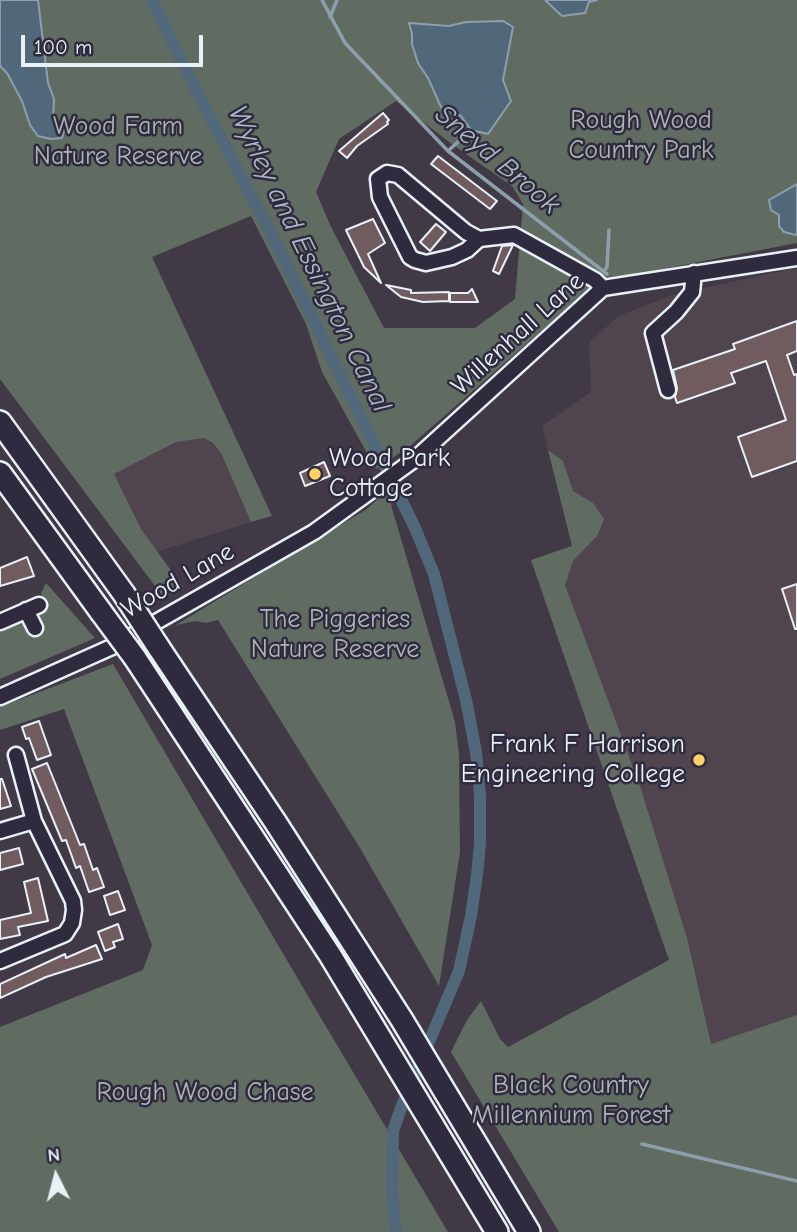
<!DOCTYPE html>
<html>
<head>
<meta charset="utf-8">
<style>
  body { margin:0 }
  #map { position:relative; width:797px; height:1232px; overflow:hidden; background:#423947; font-family:"Comic Neue",sans-serif }
  canvas { display:block }
  .north { position:absolute; left:21px; top:1141px; width:70px; height:70px; -webkit-text-stroke:5px #2f2a3d; paint-order:stroke; rotate:354deg; font-size:19px; font-weight:700; line-height:28px; text-align:center; color:#e8f1f8 }
  .north::after { content:''; display:block; margin:auto; width:24px; height:32px; background:#e8f1f8; clip-path:polygon(50% 0,100% 100%,50% 72%,0 100%) }
  .scale { position:absolute; left:21px; top:35px; width:182px; height:32px; box-sizing:border-box; border:4px solid #e8f1f8; border-top:0; padding-left:9px; font-size:21px; line-height:24px; white-space:nowrap; color:#e8f1f8; -webkit-text-stroke:5px #2f2a3d; paint-order:stroke }
</style>
</head>
<body>
<div id="map">
<canvas width="797" height="1232"></canvas>
<div class="north">N</div>
<div class="scale">100 m</div>
</div>
<script>
const c = document.querySelector('canvas').getContext('2d');
c.lineJoin = 'round';
function fill(path, color) {
  c.fillStyle = color;
  c.fill(path, 'evenodd');
}
function toPath(rows) {
  const path = new Path2D();
  for (const r of rows) {
    path.moveTo(r[0], r[1]);
    for (let i = 2; i < r.length; i += 2) path.lineTo(r[i], r[i + 1]);
  }
  return path;
}
function trace(path, color, width, dash) {
  c.strokeStyle = color;
  c.lineWidth = width;
  c.lineCap = dash ? 'butt' : 'round';
  c.setLineDash(dash || []);
  c.stroke(path);
}
function label(font, color, halo, rows, align = 'center') {
  c.font = font + ' "Comic Neue",sans-serif';
  c.lineWidth = 5;
  c.setLineDash([]);
  c.textBaseline = 'middle';
  c.strokeStyle = halo;
  c.fillStyle = color;
  for (const [text, x, y, turn = 0] of rows) {
    c.save();
    c.translate(x, y);
    c.rotate((+turn || 0) * Math.PI / 180);
    c.textAlign = isNaN(turn) ? turn : align;
    if (halo) c.strokeText(text, 0, 0);
    c.fillText(text, 0, 0);
    c.restore();
  }
}
fill(toPath([
  [797,268,797,1015,700,1048,531,560,572,546,542,426,591,392,589,343,618,316,675,294],
  [197,437,208,439,221,453,251,522,156,552,141,529,113,474,176,442]
]), '#50444e');
fill(toPath([
  [0,0,797,0,797,243,626,276,603,277,410,446,376,469,322,372,306,324,251,216,152,257,272,516,251,522,221,453,212,442,203,438,176,442,114,474,141,529,183,587,164,598,0,379],
  [396,101,453,145,512,186,523,204,515,299,475,328,384,328,331,227,316,192,339,139],
  [548,450,563,461,573,491,593,503,604,519,597,536,573,561,565,585,641,789,687,938,711,1044,797,1015,797,1232,559,1232,451,1052,467,1020,481,1001,500,1039,508,1047,669,960,531,560,572,546],
  [394,489,394,503,391,505,455,722,459,754,460,852,439,986,360,848,218,620,206,623,195,621,176,625,367,509,385,492,387,494],
  [46,583,95,638,0,679,0,628,18,620,38,628,38,614,46,609,41,593],
  [113,664,315,1008,448,1232,0,1232,0,1027,143,970,152,945,64,709,0,730,0,707]
]), '#606c61');
const water = toPath([
  [0,0,38,0,48,83,54,99,53,122,64,130,62,138,51,139,38,136,30,125,22,101,7,73,0,66,0,0],
  [545,0,597,0,589,2,585,13,562,16,545,0],
  [503,21,513,27,503,80,511,101,488,134,471,130,461,116,441,107,428,78,418,63,412,44,412,34,409,23,449,26,466,22,503,21],
  [797,184,797,235,796,235,784,232,779,226,779,215,771,210,769,200,797,184]
]);
fill(water, '#50687a');
trace(water, '#8d9fac', 2);
trace(toPath([
  [322,0,345,43,448,151,607,274],
  [330,17,337,0],
  [448,151,471,130],
  [604,271,607,267,609,230],
  [642,1144,797,1181]
]), '#8d9fac', 3.5);
trace(toPath([
  [152,0,201,100,272,235,415,528,434,574,466,700,476,752,480,796,480,843,477,875,471,916,459,971,401,1108,393,1131,392,1192,396,1232]
]), '#50687a', 12);
const building = toPath([
  [383,113,389,120,387,122,388,124,357,146,347,158,339,151,383,113],
  [438,156,497,201,490,209,431,164,438,156],
  [373,219,385,243,368,254,381,283,364,267,346,230,373,219],
  [436,224,446,232,430,251,420,242,436,224],
  [513,245,499,274,493,271,502,246,513,245],
  [386,285,411,290,411,293,449,292,449,301,423,302,401,297,386,285],
  [472,289,478,302,450,302,450,293,468,293,472,289],
  [797,321,797,351,787,355,794,375,797,374,797,461,752,477,738,437,786,420,766,361,731,373,735,383,677,403,675,397,677,388,673,370,735,349,733,344,797,321],
  [324,462,330,476,305,486,300,473,324,462],
  [27,557,34,576,0,586,0,568,27,557],
  [797,584,797,629,795,629,782,589,797,584],
  [39,721,51,755,37,760,29,738,26,739,22,727,39,721],
  [47,763,80,845,84,844,93,870,97,868,104,887,89,892,80,866,76,868,66,840,62,841,32,769,47,763],
  [0,779,2,779,11,806,0,809,0,779],
  [19,848,23,864,0,870,0,853,19,848],
  [38,878,48,921,18,927,20,935,0,939,0,920,31,913,24,882,38,878],
  [118,891,125,910,110,915,104,896,118,891],
  [118,924,123,939,113,942,115,947,105,951,98,932,118,924],
  [96,945,102,959,46,977,0,998,0,984,65,954,66,958,96,945]
]);
fill(building, '#705c5e');
trace(building, '#e8f1f8', 2);
const minor = toPath([
  [479,239,466,232,398,175,387,173,378,179,380,197,410,257,415,260,426,263,452,257,467,250,479,239,514,235,595,280,603,288],
  [668,390,653,333,676,312,692,292,694,273],
  [26,610,35,628],
  [0,622,39,605],
  [0,697,114,646,314,532,415,459,603,288,797,258],
  [16,755,34,821],
  [0,831,34,821,73,901,74,910,72,923,65,934,0,961]
]);
const highway = toPath([
  [0,422,124,594],
  [0,473,101,612],
  [159,648,276,823,402,1020,529,1232],
  [135,658,330,955,497,1232]
]);
trace(minor, '#e8f1f8', 19);
trace(highway, '#e8f1f8', 26);
trace(minor, '#2f2a3d', 14);
trace(highway, '#2f2a3d', 21);
const highwayBridge = toPath([
  [124,594,159,648],
  [101,612,135,658]
]);
trace(highwayBridge, '#e8f1f8', 26, []);
trace(highwayBridge, '#2f2a3d', 21);
for (const [x, y, r, color] of [
  [315,474,7,"#ffd166"],
  [699,760,7,"#ffd166"]
]) {
  const dot = new Path2D();
  dot.arc(x, y, r, 0, 2 * Math.PI);
  c.fillStyle = color;
  c.fill(dot);
  trace(dot, '#2f2a3d', 2.5);
}
label('26px', '#abb5b4', '#2f2a3d', [
  ["Rough Wood",641,121],
  ["Country Park",641,151],
  ["Wood Farm",118,127],
  ["Nature Reserve",118,157],
  ["The Piggeries",335,620],
  ["Nature Reserve",335,650],
  ["Black Country",571,1086],
  ["Millennium Forest",571,1116],
  ["Rough Wood Chase",205,1093]
]);
label('26px', '#e8f1f8', '#2f2a3d', [
  ["Willenhall Lane",518,334,-42],
  ["Wood Lane",178,581,-30]
]);
label('26px', '#e8f1f8', '#2f2a3d', [
  ["Wood Park",329,459],
  ["Cottage",329,489],
  ["Frank F Harrison",685,745,"right"],
  ["Engineering College",685,775,"right"]
], 'left');
label('italic 28px', '#abbac6', '#2f2a3d', [
  ["Sneyd Brook",497,160,40],
  ["Wyrley and Essington Canal",309,259,64]
]);
</script>
</body>
</html>
